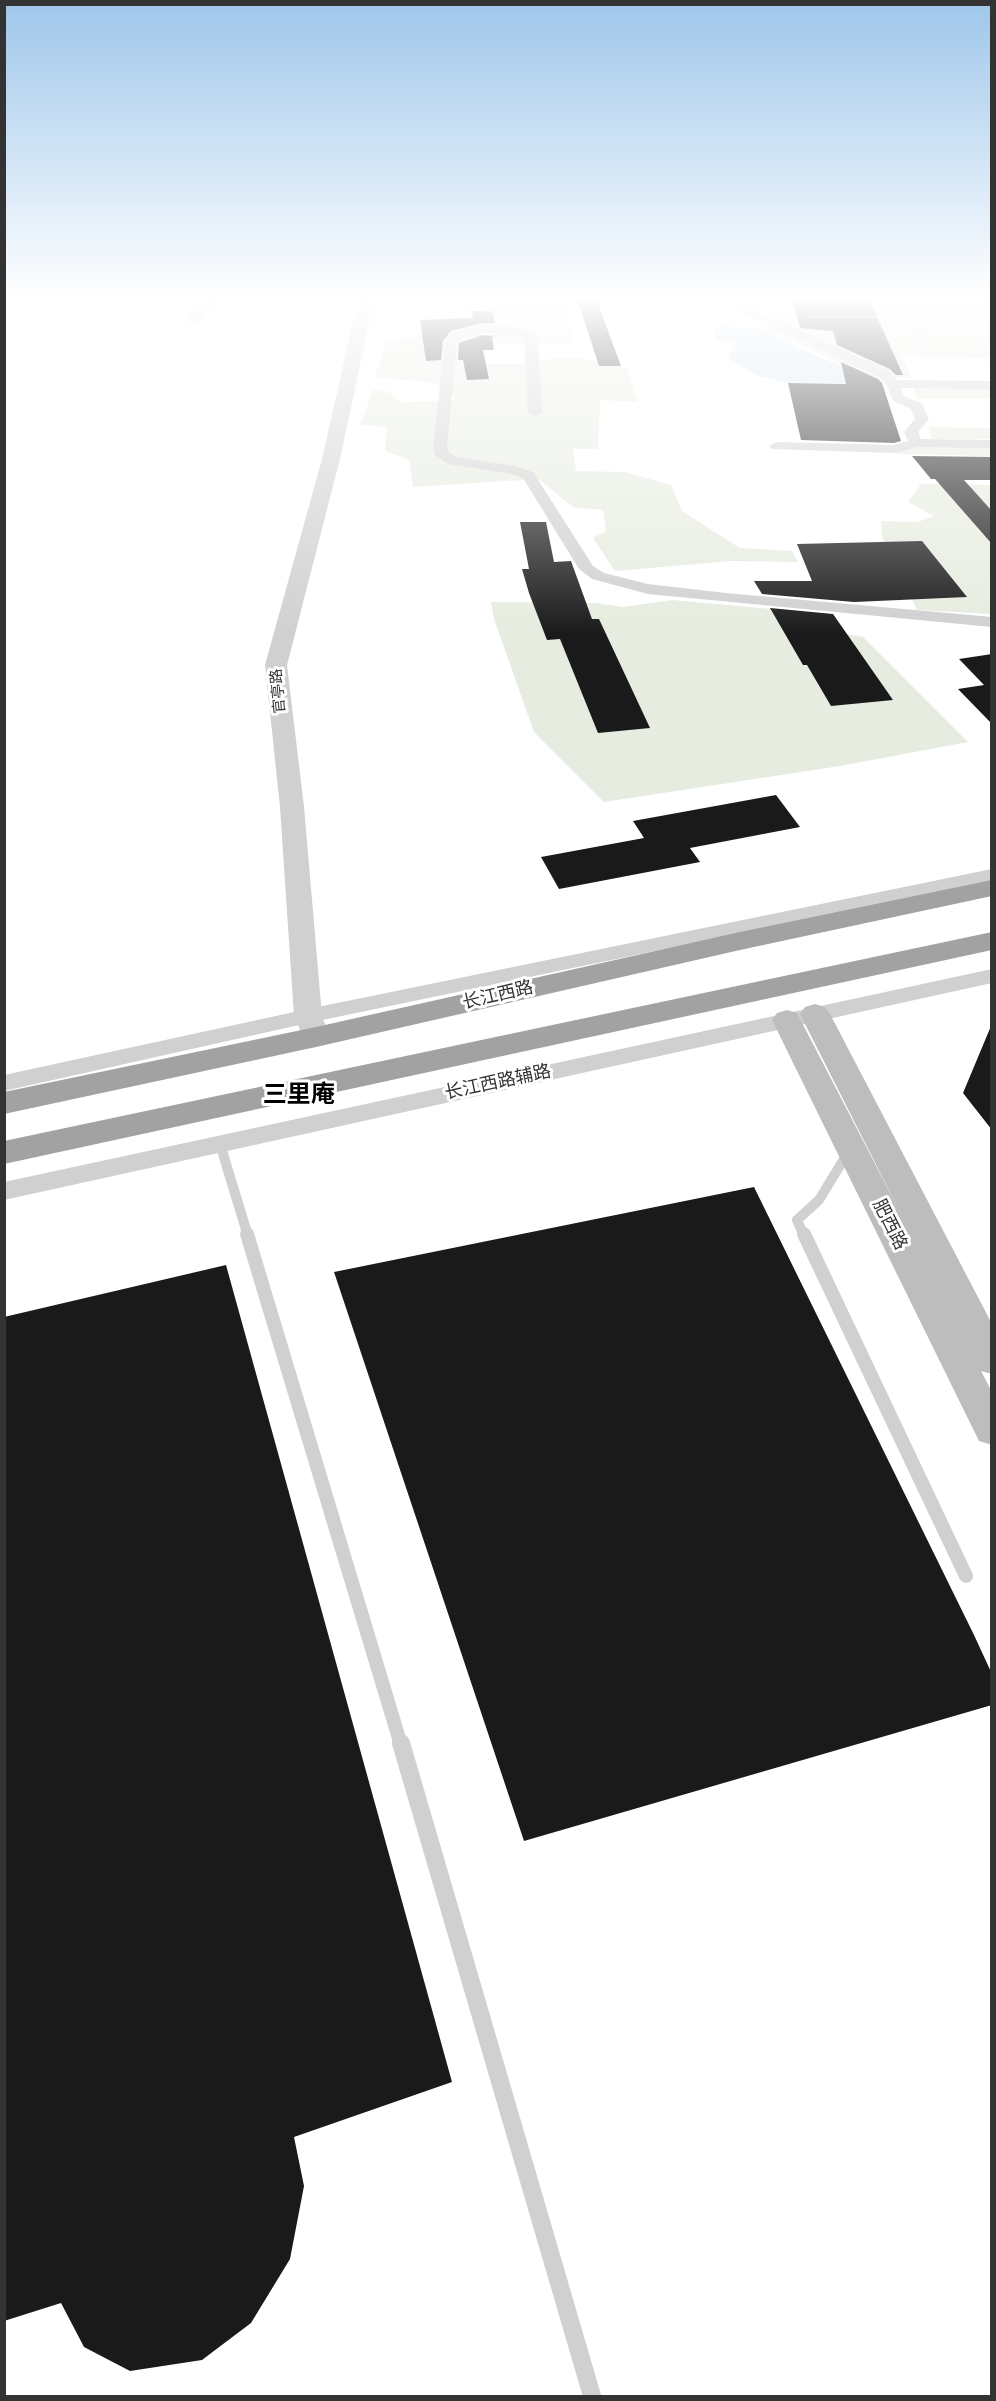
<!DOCTYPE html>
<html>
<head>
<meta charset="utf-8">
<style>
  body { margin:0 }
  #map { position:relative; width:996px; height:2401px; overflow:hidden; background:#fff; font-family:Poppins,sans-serif }
  canvas { display:block }
  .frame { position:absolute; inset:0; border:6px solid #333; pointer-events:none }
</style>
</head>
<body>
<div id="map">
<canvas width="996" height="2401"></canvas>
<div class="frame"></div>
</div>
<script>
const c = document.querySelector('canvas').getContext('2d');
c.lineJoin = 'round';
function fill(path, color) {
  c.fillStyle = color;
  c.fill(path, 'evenodd');
}
function toPath(rows) {
  const path = new Path2D();
  for (const r of rows) {
    path.moveTo(r[0], r[1]);
    for (let i = 2; i < r.length; i += 2) path.lineTo(r[i], r[i + 1]);
  }
  return path;
}
function trace(path, color, width, dash) {
  c.strokeStyle = color;
  c.lineWidth = width;
  c.lineCap = dash ? 'butt' : 'round';
  c.setLineDash(dash || []);
  c.stroke(path);
}
function label(font, color, halo, rows, align = 'center') {
  c.font = font + ' Poppins,"Noto Sans SC",sans-serif';
  c.lineWidth = 6;
  c.setLineDash([]);
  c.textBaseline = 'middle';
  c.strokeStyle = halo;
  c.fillStyle = color;
  for (const [text, x, y, turn = 0] of rows) {
    c.save();
    c.translate(x, y);
    c.rotate((+turn || 0) * Math.PI / 180);
    c.textAlign = isNaN(turn) ? turn : align;
    if (halo) c.strokeText(text, 0, 0);
    c.fillText(text, 0, 0);
    c.restore();
  }
}
fill(toPath([
  [390,298,543,298,544,302,390,304],
  [871,298,991,298,991,358,901,356,912,378,868,377,759,326,773,319,767,316,765,310,877,312],
  [568,304,571,343,464,344,460,364,530,364,546,359,579,358,627,368,638,402,600,400,598,449,573,449,576,471,625,472,671,485,682,511,740,548,792,551,798,562,731,561,615,571,593,538,606,531,603,510,573,507,538,479,413,487,409,460,385,451,387,427,360,425,373,390,388,391,400,402,454,401,453,395,436,383,375,377,387,340,414,337,454,327,462,319,462,305],
  [913,388,991,388,991,399,917,399],
  [928,427,991,428,991,439,932,439],
  [917,445,991,446,991,456,897,454,897,451],
  [921,484,991,485,991,614,917,610,882,537,881,521,918,522,934,516,908,502],
  [672,600,783,610,843,633,863,637,968,742,840,766,604,802,534,732,494,619,491,602,595,603,623,607]
]), '#e6ecdf');
fill(toPath([
  [723,326,755,328,772,332,799,348,862,375,870,383,787,383,755,375,729,358,730,353,736,349,736,346,732,342,715,340,714,328]
]), '#cfe2ee');
fill(toPath([
  [577,298,596,298,621,366,599,366],
  [793,301,870,301,903,375,896,375,890,369,837,345,833,331,800,328],
  [472,311,492,311,495,323,482,323,451,331,443,341,441,360,426,361,420,320,473,318],
  [483,335,496,336,492,337,494,350,483,350,489,379,467,380,463,360,458,360,459,343],
  [841,362,878,379,882,383,901,441,894,443,801,440,788,383,846,384],
  [912,456,992,457,992,480,964,480,992,511,992,544,935,479,931,479],
  [520,522,546,522,554,562,571,561,592,619,599,619,650,728,598,733,560,639,547,640,529,593,522,569,529,569],
  [922,541,967,597,854,602,762,594,754,581,812,581,797,544],
  [770,608,833,614,893,700,831,706,807,665,803,665],
  [992,654,992,724,958,689,984,685,959,659],
  [776,795,800,827,690,848,700,862,559,889,541,857,644,838,633,821],
  [991,1026,992,1026,992,1130,963,1093],
  [754,1187,974,1635,992,1674,992,1705,524,1841,334,1272],
  [226,1265,452,2082,294,2137,304,2186,290,2259,251,2323,202,2360,130,2371,84,2347,61,2303,4,2321,4,1317]
]), '#1a1a1a');
trace(toPath([
  [807,317,913,317,926,345],
  [915,321,992,322],
  [739,350,739,346,780,346]
]), '#cdcdcd', 2, [1.5, 1.5]);
trace(toPath([
  [220,1144,248,1236],
  [804,1236,797,1220,819,1200,850,1149]
]), '#d0d0d0', 10);
trace(toPath([
  [247,1234,401,1745],
  [804,1234,966,1576]
]), '#d0d0d0', 14);
trace(toPath([
  [401,1743,592,2396]
]), '#d0d0d0', 18);
fill(toPath([
  [209,298,222,298,197,322,189,322,187,319,189,316,209,298],
  [361,298,373,298,368,318,362,322,356,318,361,298],
  [734,298,746,298,753,309,889,371,897,380,992,381,992,389,901,388,904,396,922,404,929,419,918,432,921,439,992,440,992,448,917,447,895,453,771,449,769,446,776,442,894,445,908,441,904,432,915,419,911,409,893,401,887,385,879,377,744,314,734,298],
  [483,325,520,327,535,335,538,342,542,412,535,416,528,412,524,337,518,335,483,333,460,339,457,342,447,447,449,453,457,457,515,466,533,472,593,566,604,573,648,584,726,593,992,617,992,627,648,594,592,579,579,569,523,478,512,474,448,464,435,455,433,447,445,341,452,333,483,325],
  [992,869,992,881,308,1023,4,1091,4,1075,308,1009,992,869],
  [992,969,992,983,4,1200,4,1182,992,969]
]), '#d0d0d0');
fill(toPath([
  [362,313,370,318,340,459,287,665,304,807,322,1016,330,1037,326,1044,316,1046,306,1044,294,1016,280,807,265,665,322,459,354,318,362,313]
]), '#d0d0d0');
fill(toPath([
  [815,1004,825,1007,830,1014,992,1324,992,1374,981,1371,992,1392,992,1445,979,1441,772,1020,777,1013,787,1010,797,1013,901,1214,800,1014,805,1007,815,1004]
]), '#bdbdbd');
fill(toPath([
  [992,880,992,896,740,950,316,1047,4,1114,4,1092,316,1027,740,932,992,880],
  [992,932,992,950,4,1164,4,1141,992,932]
]), '#a2a2a2');
const sky = c.createLinearGradient(0, 0, 0, 634);
sky.addColorStop(0, '#9ec6ea');
sky.addColorStop(0.47, '#fff');
sky.addColorStop(1, '#ffffff00');
c.fillStyle = sky;
c.fillRect(0, 0, 996, 634);
label('15px', '#333', '#fff', [
  ["官亭路",279,691,-95]
]);
label('18px', '#333', '#fff', [
  ["长江西路",498,996,-13],
  ["长江西路辅路",498,1083,-12],
  ["肥西路",889,1225,63]
]);
label('bold 24px', '#000', '#fff', [
  ["三里庵",299,1096]
]);
</script>
</body>
</html>
